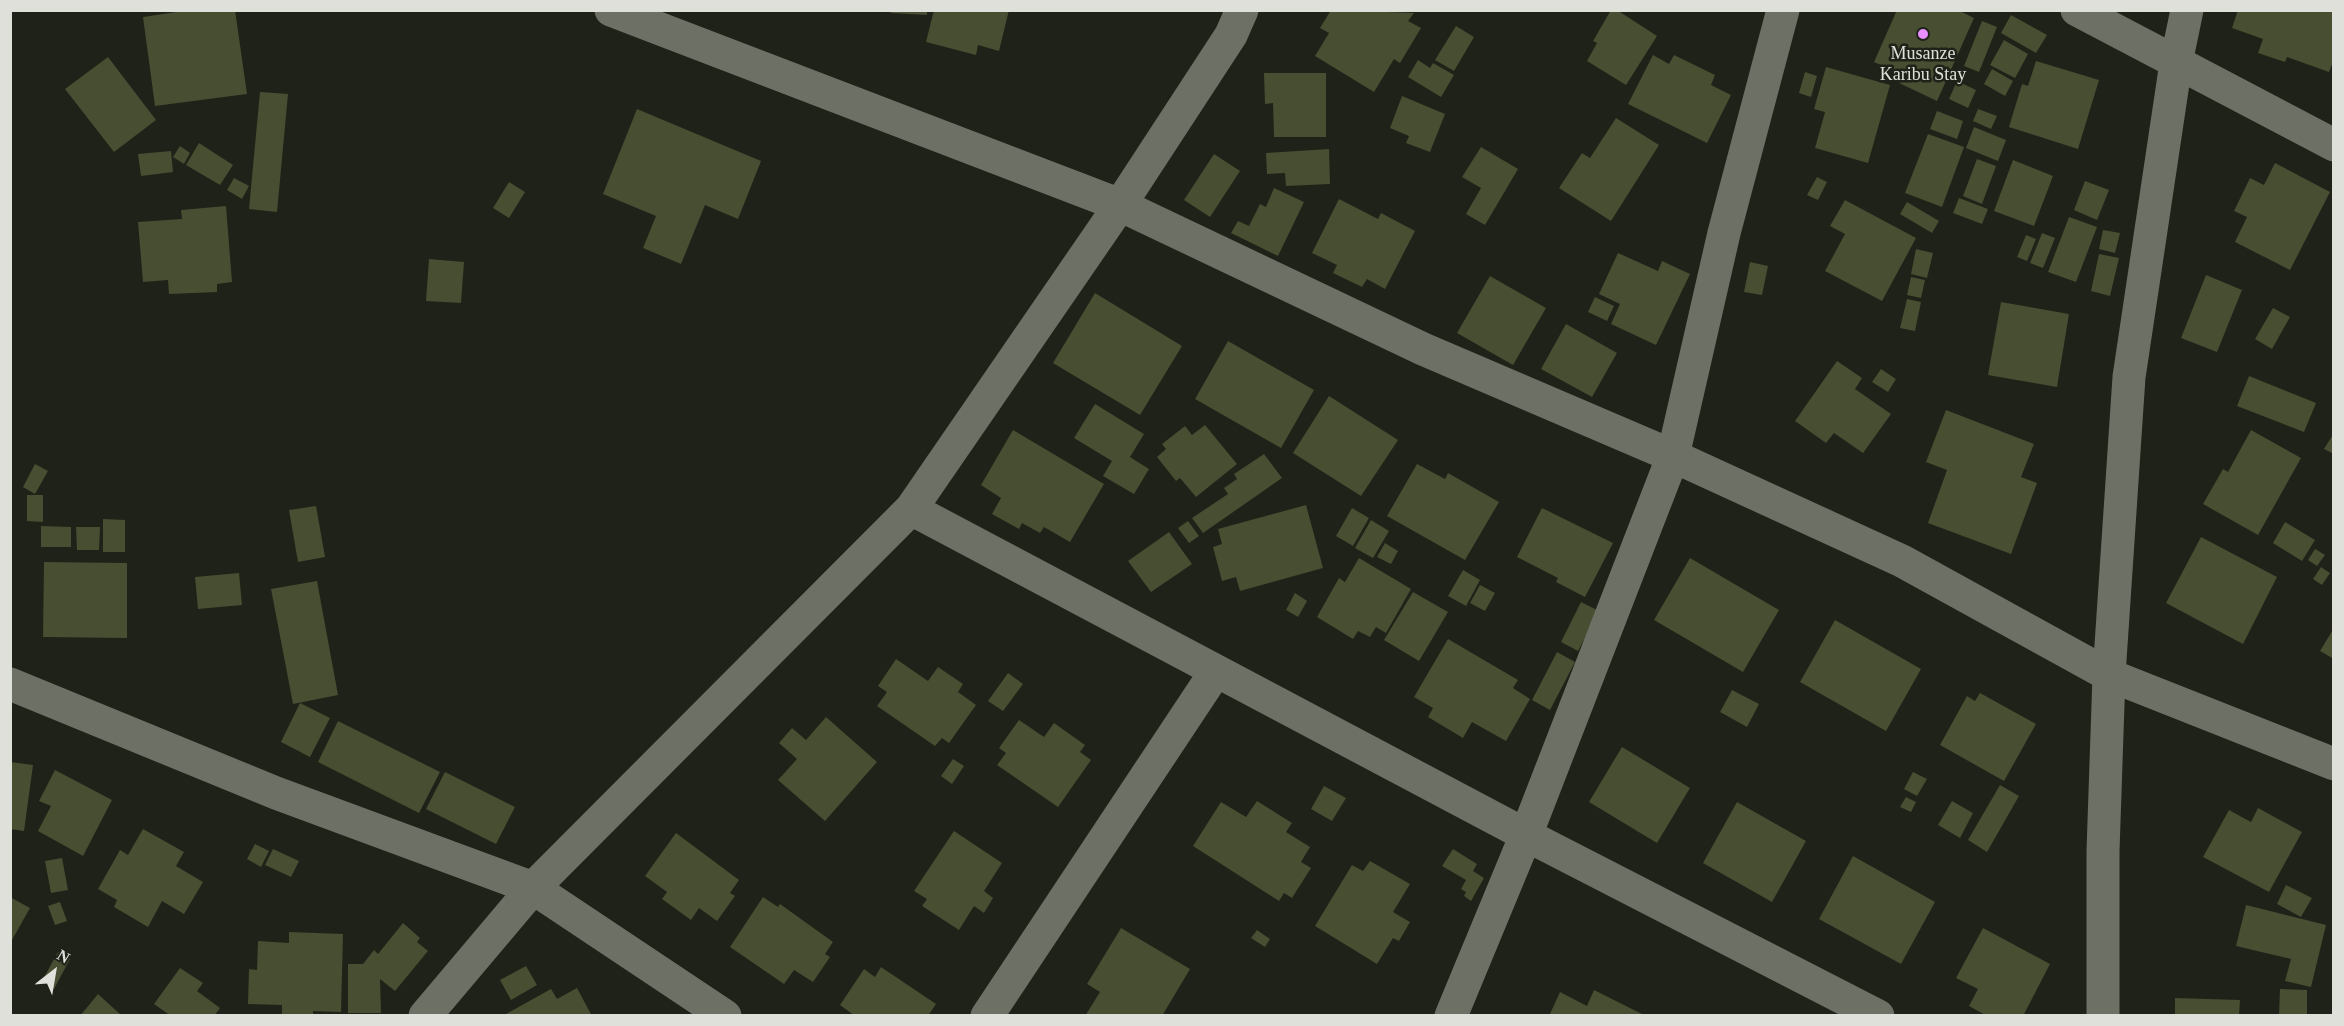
<!DOCTYPE html>
<html>
<head>
<meta charset="utf-8">
<style>
  body { margin:0 }
  #map { position:relative; width:2344px; height:1026px; overflow:hidden; background:#1f2218; font-family:Georgia,serif }
  canvas { display:block }
  .frame { position:absolute; inset:0; border:12px solid #dee0d9; pointer-events:none }
  .north { position:absolute; left:24px; top:942px; width:60px; height:60px; -webkit-text-stroke:4px #1f2218; paint-order:stroke; rotate:31deg; font-size:16px; font-weight:700; line-height:24px; text-align:center; color:#dee0d9 }
  .north::after { content:''; display:block; margin:auto; width:21px; height:27px; background:#dee0d9; clip-path:polygon(50% 0,100% 100%,50% 72%,0 100%) }
</style>
</head>
<body>
<div id="map">
<canvas width="2344" height="1026"></canvas>
<div class="frame"></div>
<div class="north">N</div>
</div>
<script>
const c = document.querySelector('canvas').getContext('2d');
c.lineJoin = 'round';
function fill(path, color) {
  c.fillStyle = color;
  c.fill(path, 'evenodd');
}
function toPath(rows) {
  const path = new Path2D();
  for (const r of rows) {
    path.moveTo(r[0], r[1]);
    for (let i = 2; i < r.length; i += 2) path.lineTo(r[i], r[i + 1]);
  }
  return path;
}
function trace(path, color, width, dash) {
  c.strokeStyle = color;
  c.lineWidth = width;
  c.lineCap = dash ? 'butt' : 'round';
  c.setLineDash(dash || []);
  c.stroke(path);
}
function label(font, color, halo, rows, align = 'center') {
  c.font = font + ' Georgia,serif';
  c.lineWidth = 5;
  c.setLineDash([]);
  c.textBaseline = 'middle';
  c.strokeStyle = halo;
  c.fillStyle = color;
  for (const [text, x, y, turn = 0] of rows) {
    c.save();
    c.translate(x, y);
    c.rotate((+turn || 0) * Math.PI / 180);
    c.textAlign = isNaN(turn) ? turn : align;
    if (halo) c.strokeText(text, 0, 0);
    c.fillText(text, 0, 0);
    c.restore();
  }
}
fill(toPath([
  [190,10,235,10,247,94,155,106,143,17],
  [891,10,927,10,927,15,891,13],
  [934,10,1009,10,999,51,978,45,976,55,926,42],
  [1331,10,1414,13,1408,21,1421,28,1400,63,1394,59,1374,92,1315,56,1329,33,1320,28],
  [1611,10,1617,10,1657,36,1626,85,1587,61,1597,43,1593,41],
  [1897,10,1958,10,1974,18,1937,101,1899,83,1903,75,1874,62],
  [2238,10,2334,10,2334,59,2329,72,2287,57,2285,62,2258,53,2263,39,2232,28],
  [2011,15,2047,35,2036,53,2001,33],
  [1982,21,1997,27,1979,72,1964,66],
  [1456,26,1474,37,1454,71,1435,60],
  [2004,40,2028,54,2015,78,1990,65],
  [1653,55,1669,64,1674,55,1715,75,1711,85,1731,95,1707,143,1628,104],
  [108,57,156,120,114,152,65,89],
  [1418,60,1430,68,1433,63,1454,75,1441,97,1408,77],
  [2036,61,2099,80,2078,149,2009,127,2022,84,2028,86],
  [1826,67,1890,85,1868,163,1815,148,1825,112,1814,109],
  [1992,69,2013,81,2005,96,1984,84],
  [1805,72,1817,76,1811,97,1799,93],
  [1264,73,1326,73,1326,137,1274,137,1273,103,1265,104],
  [1957,81,1976,90,1968,108,1949,99],
  [260,92,288,94,277,212,249,209],
  [1402,96,1445,114,1430,152,1406,143,1409,136,1390,128],
  [637,109,761,161,738,219,705,205,681,264,643,248,656,216,603,194],
  [1978,109,1997,116,1991,129,1973,121],
  [1937,111,1963,121,1957,139,1930,129],
  [1616,118,1659,145,1611,221,1559,188,1582,153,1590,158],
  [1974,127,2006,140,1998,161,1966,148],
  [1928,134,1964,147,1942,207,1905,193],
  [199,143,233,165,220,185,186,165],
  [180,146,190,153,184,164,173,157],
  [1481,147,1518,169,1485,225,1466,214,1481,188,1462,177],
  [1329,149,1330,184,1286,186,1285,173,1267,174,1266,153],
  [171,151,173,172,141,176,138,154],
  [1214,154,1240,171,1210,217,1184,200],
  [1977,159,1996,166,1982,204,1963,196],
  [2013,160,2053,176,2034,226,1994,211],
  [2275,163,2330,192,2290,270,2235,242,2247,217,2234,211,2250,178,2264,185],
  [1817,177,1827,182,1818,200,1807,195],
  [234,178,249,186,242,199,227,190],
  [2085,181,2109,190,2097,220,2074,210],
  [509,182,525,192,509,218,493,208],
  [1274,188,1304,202,1278,256,1231,233,1238,221,1249,226,1260,204,1266,207],
  [1959,198,1988,209,1982,224,1953,213],
  [1339,199,1378,219,1381,213,1415,231,1385,289,1367,279,1362,287,1333,273,1337,265,1312,253],
  [1845,200,1916,238,1882,301,1825,271,1845,234,1830,226],
  [1907,202,1939,221,1932,233,1900,214],
  [226,206,232,282,217,284,217,292,169,294,168,280,143,282,138,222,182,219,181,210],
  [2069,217,2097,227,2076,282,2048,272],
  [2103,230,2120,233,2115,253,2099,249],
  [2042,233,2055,238,2043,268,2030,263],
  [2026,235,2036,239,2027,261,2017,257],
  [1916,249,1933,253,1927,278,1911,274],
  [1618,253,1658,271,1662,261,1690,274,1656,345,1611,324,1620,304,1599,294],
  [2099,254,2119,258,2110,296,2091,291],
  [429,259,464,262,461,303,426,301],
  [1750,262,1768,266,1762,295,1744,292],
  [2206,275,2242,290,2217,352,2181,338],
  [1490,276,1546,308,1513,365,1457,333],
  [1911,277,1925,280,1921,298,1907,295],
  [1095,293,1182,346,1140,415,1053,363],
  [1595,297,1614,306,1607,321,1588,312],
  [1907,299,1921,302,1915,331,1900,328],
  [2001,302,2069,314,2057,387,1988,375],
  [2273,308,2290,317,2272,349,2255,339],
  [1566,324,1617,353,1592,397,1541,369],
  [1228,341,1314,390,1281,448,1195,399],
  [1837,361,1862,378,1855,389,1891,414,1863,453,1834,433,1826,443,1795,421],
  [1881,369,1896,379,1888,392,1872,382],
  [2249,376,2316,403,2304,432,2237,406],
  [1329,396,1398,440,1361,496,1293,453],
  [1095,404,1144,434,1130,457,1149,469,1134,494,1103,476,1112,461,1074,438],
  [1946,410,2034,444,2021,477,2037,483,2011,554,1928,523,1947,470,1926,462],
  [1205,425,1237,464,1196,497,1180,478,1176,481,1157,457,1166,449,1162,444,1185,426,1192,435],
  [1013,430,1104,484,1070,542,1044,527,1040,533,1022,523,1019,529,992,514,1001,498,981,485],
  [2251,430,2301,458,2258,535,2203,504,2223,469,2228,472],
  [2334,433,2334,454,2324,449],
  [1264,454,1282,478,1203,533,1192,518,1228,494,1224,488,1237,479,1234,474],
  [35,464,48,471,35,494,23,487],
  [1417,464,1445,479,1448,473,1499,502,1465,560,1387,516],
  [27,495,43,495,43,522,27,521],
  [1306,505,1323,568,1240,591,1236,577,1222,581,1213,547,1222,544,1218,529],
  [316,506,325,557,298,562,289,510],
  [1352,508,1369,518,1353,546,1336,536],
  [1542,508,1613,543,1585,597,1556,582,1558,578,1517,557],
  [103,519,125,520,125,552,103,552],
  [1371,520,1389,531,1373,558,1355,548],
  [1188,521,1199,536,1189,543,1178,528],
  [2285,522,2315,540,2302,561,2273,543],
  [41,526,71,527,71,547,41,547],
  [76,527,100,527,99,550,77,550],
  [1169,532,1192,564,1151,592,1128,561],
  [2201,537,2277,577,2243,644,2166,603],
  [1385,543,1398,551,1391,564,1377,557],
  [2315,549,2325,555,2317,566,2308,560],
  [1359,558,1411,589,1386,633,1376,627,1370,637,1358,631,1353,639,1317,617,1339,578,1345,582],
  [1690,558,1779,610,1743,672,1654,620],
  [44,562,127,563,127,638,43,637],
  [2321,567,2330,573,2322,585,2313,579],
  [1463,570,1480,580,1466,606,1448,596],
  [239,573,242,605,198,609,195,577],
  [317,581,338,695,293,704,271,589],
  [1480,585,1495,593,1485,611,1470,603],
  [1413,592,1448,612,1419,661,1384,640],
  [1295,593,1307,601,1298,617,1286,610],
  [1581,602,1599,611,1578,651,1561,642],
  [1835,620,1921,669,1886,731,1800,682],
  [2334,628,2334,659,2320,651],
  [1448,639,1518,680,1513,688,1530,699,1506,741,1472,722,1463,738,1428,717,1433,708,1414,697],
  [1557,652,1575,662,1550,710,1532,700],
  [896,659,928,681,938,667,963,684,958,692,976,705,949,743,942,738,935,746,877,706,887,692,878,686],
  [1008,673,1023,684,1003,711,988,701],
  [1732,690,1759,704,1747,727,1720,712],
  [1980,693,2036,724,2004,781,1940,745,1967,696,1975,701],
  [300,703,330,718,310,757,281,742],
  [826,717,877,762,825,821,778,780,797,759,779,743,792,728,806,740],
  [1019,720,1044,737,1054,723,1085,745,1080,752,1091,760,1058,807,997,765,1006,753,999,748],
  [338,721,440,772,419,813,318,762],
  [1622,747,1690,788,1657,843,1589,802],
  [953,759,964,766,952,784,941,776],
  [10,762,33,765,24,831,10,829],
  [55,770,112,800,83,856,38,831,51,806,39,801],
  [445,772,515,807,496,844,426,809],
  [1913,772,1927,779,1917,796,1904,789],
  [2000,785,2019,796,1987,852,1968,840],
  [1324,786,1346,798,1332,821,1311,809],
  [1906,797,1916,802,1911,812,1900,807],
  [1257,801,1292,823,1286,832,1310,847,1301,862,1311,868,1292,898,1284,893,1279,901,1193,846,1221,802,1246,817],
  [1952,801,1973,813,1960,838,1938,825],
  [1737,802,1806,841,1772,902,1703,863],
  [2258,808,2302,832,2269,892,2203,857,2229,810,2251,822],
  [143,829,184,852,176,866,203,882,184,914,162,901,148,927,114,907,117,900,98,889,120,850,128,855],
  [954,831,1002,863,984,891,993,898,984,913,974,906,959,930,922,906,927,899,914,891],
  [676,833,739,880,730,893,735,896,717,921,699,908,691,920,662,899,667,892,645,876],
  [255,844,269,851,261,867,247,859],
  [273,849,299,861,291,877,265,865],
  [1453,849,1477,864,1473,871,1484,878,1471,901,1464,896,1466,892,1461,889,1466,880,1442,866],
  [1853,856,1935,902,1901,964,1819,919],
  [62,858,68,890,51,893,45,861],
  [1370,861,1410,884,1393,912,1410,922,1399,941,1393,938,1377,964,1315,926,1352,865,1363,871],
  [2286,885,2312,898,2301,917,2277,904],
  [10,897,30,908,12,940,10,939],
  [763,897,778,907,780,904,833,942,825,954,830,957,813,982,794,970,784,984,730,947],
  [60,902,67,921,55,925,48,906],
  [2246,905,2326,925,2311,987,2285,981,2291,959,2236,946],
  [403,923,420,938,417,942,428,951,395,991,380,979,381,1013,348,1013,348,964,363,964,374,950,378,954],
  [1121,928,1190,969,1162,1016,1085,1016,1100,992,1087,984],
  [1983,928,2050,964,2023,1016,1987,1016,1969,1006,1978,989,1956,978],
  [1257,930,1270,939,1265,947,1251,938],
  [289,932,343,934,341,1012,313,1011,313,1016,282,1016,282,1005,248,1004,249,969,257,970,258,941,289,943],
  [58,952,70,959,54,989,42,981],
  [526,966,537,985,511,1000,500,980],
  [881,967,936,1004,928,1016,855,1016,840,1005,864,969,875,977],
  [180,968,203,983,197,991,220,1008,214,1016,171,1016,154,1004],
  [577,988,592,1016,506,1014,551,989,557,999],
  [2280,989,2307,990,2307,1016,2279,1016],
  [1594,990,1646,1016,1549,1016,1560,992,1587,1006],
  [98,994,122,1016,80,1016],
  [2175,998,2240,1000,2239,1016,2175,1016]
]), '#474e31');
trace(toPath([
  [611,10,1120,205,1423,349,1673,456,1902,561,2109,675,2334,764],
  [2077,10,2334,145],
  [911,509,1526,835,1878,1016],
  [10,684,276,793,533,888,725,1016],
  [425,1016,533,888,911,509,1120,205,1231,35,1242,10],
  [987,1016,1216,671],
  [1451,1016,1526,835,1673,456,1724,233,1783,10],
  [2103,1016,2103,851,2109,675,2129,377,2176,63,2187,10]
]), '#6d7165', 33);
for (const [x, y, r, color] of [
  [1923,34,6,"#e98efe"]
]) {
  const dot = new Path2D();
  dot.arc(x, y, r, 0, 2 * Math.PI);
  c.fillStyle = color;
  c.fill(dot);
  trace(dot, '#1f2218', 2);
}
label('18px', '#dee0d9', '#1f2218', [
  ["Musanze",1923,54],
  ["Karibu Stay",1923,75]
]);
</script>
</body>
</html>
